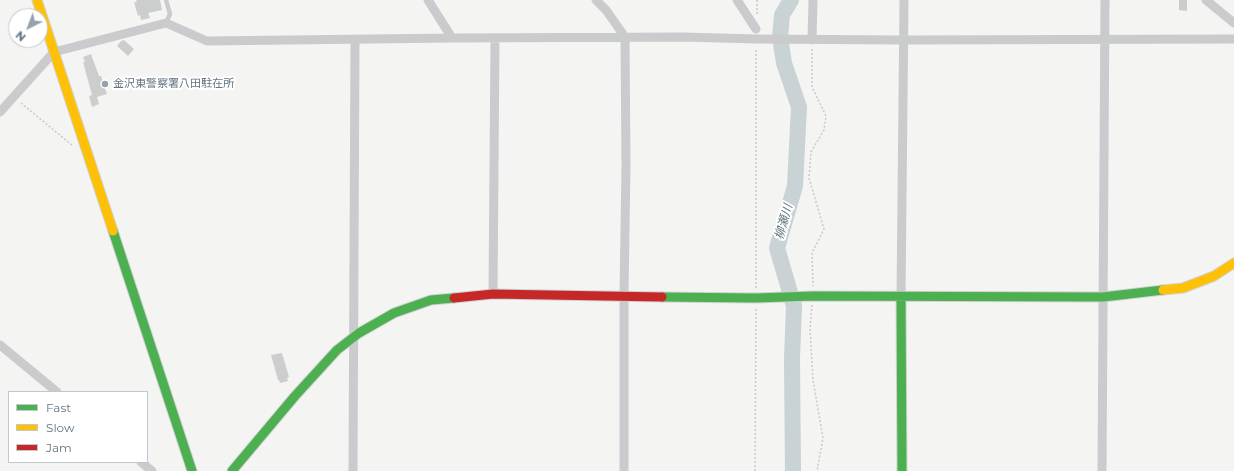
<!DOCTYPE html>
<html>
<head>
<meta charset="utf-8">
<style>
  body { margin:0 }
  #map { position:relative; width:1234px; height:471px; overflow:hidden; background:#f4f4f2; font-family:Montserrat,sans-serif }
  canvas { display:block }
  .legend { position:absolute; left:8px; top:391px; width:140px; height:72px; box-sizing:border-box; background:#fff; border:1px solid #c1c8cd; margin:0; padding:5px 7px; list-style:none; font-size:12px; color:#647581 }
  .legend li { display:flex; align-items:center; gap:8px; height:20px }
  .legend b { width:20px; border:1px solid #c1c8cd }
  .north { position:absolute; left:8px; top:8px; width:40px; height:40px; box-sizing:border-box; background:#fff; border:1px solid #c1c8cd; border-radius:50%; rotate:222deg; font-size:11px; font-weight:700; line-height:16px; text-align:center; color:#647581 }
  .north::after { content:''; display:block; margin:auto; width:14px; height:18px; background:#96a1a9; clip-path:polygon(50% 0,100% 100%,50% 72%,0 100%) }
</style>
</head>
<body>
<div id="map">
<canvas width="1234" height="471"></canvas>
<ul class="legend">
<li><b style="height:5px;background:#4caf50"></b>Fast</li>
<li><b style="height:5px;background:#ffc107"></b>Slow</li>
<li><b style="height:5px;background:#c62828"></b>Jam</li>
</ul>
<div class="north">N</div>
</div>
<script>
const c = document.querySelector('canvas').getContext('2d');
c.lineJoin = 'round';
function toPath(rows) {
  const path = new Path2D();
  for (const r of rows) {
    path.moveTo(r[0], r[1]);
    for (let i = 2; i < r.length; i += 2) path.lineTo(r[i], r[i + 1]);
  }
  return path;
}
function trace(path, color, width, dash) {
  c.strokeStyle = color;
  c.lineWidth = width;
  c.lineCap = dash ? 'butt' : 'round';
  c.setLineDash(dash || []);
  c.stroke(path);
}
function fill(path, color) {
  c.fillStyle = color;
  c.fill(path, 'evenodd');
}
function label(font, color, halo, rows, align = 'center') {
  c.font = font + ' Montserrat,"Noto Sans JP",sans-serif';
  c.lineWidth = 4;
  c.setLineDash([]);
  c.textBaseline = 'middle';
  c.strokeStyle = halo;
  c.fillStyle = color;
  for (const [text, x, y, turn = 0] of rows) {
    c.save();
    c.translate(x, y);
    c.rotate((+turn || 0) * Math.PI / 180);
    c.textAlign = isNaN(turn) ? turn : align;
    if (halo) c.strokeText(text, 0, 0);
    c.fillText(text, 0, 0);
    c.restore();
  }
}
trace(toPath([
  [791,0,782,15,780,37,784,63,799,107,795,186,777,248,794,306,792,358,793,471]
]), '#c9d2d4', 16);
fill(toPath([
  [136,0,160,0,162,10,148,13,150,18,141,20,140,15,138,16,134,2,137,2],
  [1179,0,1187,0,1187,11,1179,10],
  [124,40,134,49,128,56,117,46,121,41],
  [91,54,99,76,101,76,107,94,97,97,99,104,92,107,89,96,92,95,83,62,85,62,83,57],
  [282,353,289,377,287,378,288,381,280,383,279,380,278,380,271,355]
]), '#cccecd');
const fast = toPath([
  [113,231,192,471],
  [662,297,756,298,813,296,1103,297,1163,290],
  [901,297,902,471],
  [232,471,295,396,337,350,359,333,394,313,431,300,454,298]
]);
const slow = toPath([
  [37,0,113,231],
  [1163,290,1183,288,1214,276,1234,263]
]);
const jam = toPath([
  [454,298,493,294,662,297]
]);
trace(fast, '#d0d1d2', 11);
trace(slow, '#d0d1d2', 11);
trace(jam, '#d0d1d2', 11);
trace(toPath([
  [757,14,757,0],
  [812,49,812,87,826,116,824,130,811,152,809,178,824,229,812,253,813,286],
  [21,103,73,146],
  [756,288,756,48],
  [812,305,810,329,813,380,823,438,817,471],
  [755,471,756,308]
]), '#c8c9c8', 1.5, [2, 2]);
trace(toPath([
  [166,23,170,14,166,0]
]), '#cacbcc', 4.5);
trace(toPath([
  [428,0,452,38],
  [596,0,606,10,625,37,626,165,624,295,624,471],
  [737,0,756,29],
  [1206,0,1234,23],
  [812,40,813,0],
  [0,112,54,52,166,23,207,41,452,38,684,37,756,39,903,40,1234,39],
  [493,294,495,38],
  [901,297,904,0],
  [0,345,57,392],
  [141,462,152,471],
  [353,471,355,39],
  [1102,471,1105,0]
]), '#cacbcc', 9);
trace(fast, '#4caf50', 9);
trace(slow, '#ffc107', 9);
trace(jam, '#c62828', 9);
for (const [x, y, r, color] of [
  [105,84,4,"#96a1a9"]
]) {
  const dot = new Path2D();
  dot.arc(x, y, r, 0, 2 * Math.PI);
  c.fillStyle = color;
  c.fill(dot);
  trace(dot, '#fff', 1.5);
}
label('11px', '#647581', '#fff', [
  ["金沢東警察署八田駐在所",113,84]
], 'left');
label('italic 12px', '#5f777f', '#fff', [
  ["柳瀬川",784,222,-74]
]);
</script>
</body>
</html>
